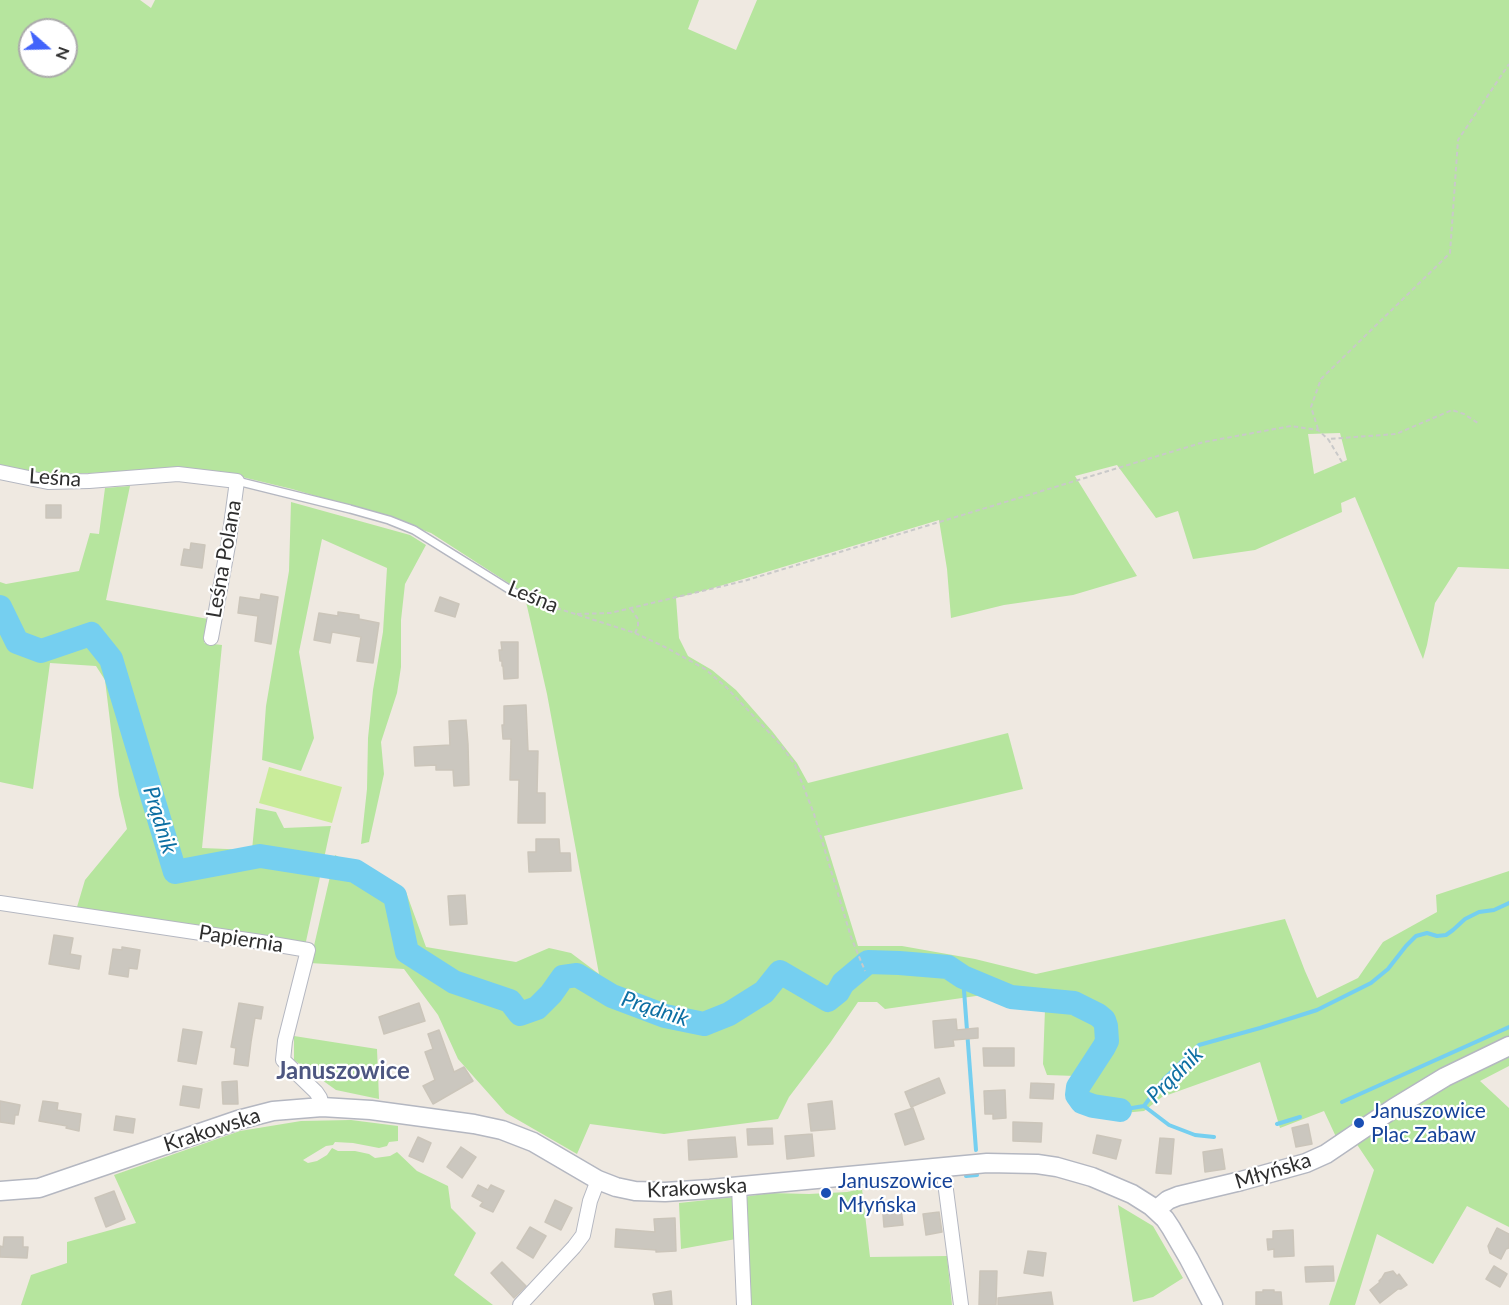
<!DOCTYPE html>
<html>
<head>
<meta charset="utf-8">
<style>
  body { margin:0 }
  #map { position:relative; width:1509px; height:1305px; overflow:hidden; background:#efe9e1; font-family:Lato,sans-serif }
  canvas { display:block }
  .north { position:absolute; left:18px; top:18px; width:60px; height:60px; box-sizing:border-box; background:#fff; border:2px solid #ababab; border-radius:50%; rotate:110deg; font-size:16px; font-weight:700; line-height:24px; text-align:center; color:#2e2e2e }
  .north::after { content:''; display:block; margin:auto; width:21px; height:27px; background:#4264fb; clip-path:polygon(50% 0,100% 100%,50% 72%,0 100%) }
</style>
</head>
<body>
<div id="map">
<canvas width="1509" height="1305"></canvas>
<div class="north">N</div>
</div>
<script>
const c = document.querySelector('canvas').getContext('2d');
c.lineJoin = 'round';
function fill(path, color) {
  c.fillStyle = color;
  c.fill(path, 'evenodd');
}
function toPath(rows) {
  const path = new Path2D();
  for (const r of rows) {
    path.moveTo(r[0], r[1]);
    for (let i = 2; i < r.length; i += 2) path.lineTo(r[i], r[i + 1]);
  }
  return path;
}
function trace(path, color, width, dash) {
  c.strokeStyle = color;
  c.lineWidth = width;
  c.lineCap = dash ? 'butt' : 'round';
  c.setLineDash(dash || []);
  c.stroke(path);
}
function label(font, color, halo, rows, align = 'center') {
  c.font = font + ' Lato,sans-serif';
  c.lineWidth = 4.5;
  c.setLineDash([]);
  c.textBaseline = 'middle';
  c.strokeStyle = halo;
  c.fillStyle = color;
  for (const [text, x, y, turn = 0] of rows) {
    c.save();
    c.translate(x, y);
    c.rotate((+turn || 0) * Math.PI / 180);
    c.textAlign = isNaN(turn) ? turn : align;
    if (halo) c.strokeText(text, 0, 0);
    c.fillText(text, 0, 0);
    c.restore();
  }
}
fill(toPath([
  [0,0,140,0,151,8,155,0,699,0,688,29,736,50,757,0,1509,0,1509,569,1458,567,1435,603,1427,645,1423,659,1355,497,1341,503,1342,512,1255,550,1193,559,1178,511,1156,518,1117,465,1075,476,1137,576,1073,595,1004,605,951,618,947,569,939,520,710,589,676,598,679,638,688,656,712,670,736,690,772,731,797,763,808,783,1008,733,1023,789,824,836,858,946,902,946,975,959,1036,974,1285,919,1305,971,1317,998,1358,978,1383,942,1437,912,1436,895,1509,871,1509,1039,1337,1139,1324,1111,1280,1128,1260,1062,1162,1097,1144,1111,1113,1114,1081,1108,1069,1098,1076,1076,1047,1075,1043,1064,1045,1009,990,994,885,1009,877,1002,858,1002,830,1043,789,1097,778,1119,664,1134,590,1124,577,1154,506,1113,458,1059,438,1015,404,969,310,963,335,855,406,892,426,947,516,962,549,948,571,953,599,974,547,694,524,593,431,533,374,513,292,489,242,477,179,469,69,474,26,473,0,467],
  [30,30,66,30,66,66,30,66],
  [1340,433,1347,460,1314,474,1308,434],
  [130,486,106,600,208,619,204,643,222,645,202,848,252,850,256,808,276,812,284,828,331,826,305,946,77,907,85,880,127,829,119,795,105,680,96,666,50,663,33,789,0,782,0,582,6,584,79,571,90,533,99,534,105,488],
  [291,502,410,535,426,545,405,584,401,620,401,667,397,693,381,742,384,774,369,842,361,844,367,789,368,738,373,690,383,632,387,568,322,539,299,652,314,738,301,771,262,760,266,706,289,571],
  [294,1036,377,1049,379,1099,336,1090,294,1060],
  [1509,1056,1509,1066,1480,1081,1509,1108,1509,1227,1467,1206,1433,1264,1377,1234,1355,1305,1329,1305,1374,1170,1356,1143,1442,1089],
  [351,1120,398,1126,398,1141,389,1142,387,1146,379,1148,353,1143,335,1142,333,1145,326,1146,303,1160,308,1163,317,1161,327,1155,332,1148,338,1151,355,1151,369,1154,375,1158,390,1156,397,1152,417,1171,448,1186,451,1208,476,1233,454,1275,493,1305,21,1305,31,1275,67,1263,67,1242,136,1223,114,1175,240,1131,301,1121],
  [862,1189,870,1257,947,1256,952,1305,751,1305,743,1197,771,1193,809,1194,847,1192],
  [735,1197,736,1239,681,1249,679,1203],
  [1118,1205,1153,1226,1183,1278,1153,1297,1133,1302]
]), '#b6e59e');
fill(toPath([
  [269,767,342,787,332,823,259,803]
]), '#c9ec9a');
trace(toPath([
  [963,977,976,1150],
  [1342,1102,1509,1027],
  [1144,1106,1169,1125,1195,1135,1214,1137],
  [1120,1110,1144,1106,1164,1079,1199,1045,1260,1028,1317,1010,1371,983,1388,969,1406,946,1416,936,1427,933,1437,936,1446,935,1453,930,1465,919,1479,912,1494,910,1509,903],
  [1277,1124,1300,1117],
  [966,1176,977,1175]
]), '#75cff0', 4);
trace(toPath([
  [0,607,17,642,41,651,91,634,111,659,175,872,260,856,355,871,395,896,407,952,454,982,510,1001,520,1014,537,1008,551,994,563,977,577,975,612,996,665,1016,704,1024,729,1014,764,992,780,972,828,1000,838,992,843,983,868,962,899,963,948,967,963,977,1011,997,1074,1003,1098,1015,1104,1020,1106,1026,1107,1041,1104,1047,1078,1087,1077,1095,1082,1102,1093,1106,1120,1110]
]), '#75cff0', 24);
const building = toPath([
  [46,505,61,505,61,518,46,518,46,505],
  [191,543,205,545,202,568,181,565,184,549,190,550,191,543],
  [261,594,278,597,271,644,255,641,258,616,238,613,240,597,260,600,261,594],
  [440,597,459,604,455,617,435,611,440,597],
  [338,612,359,615,359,619,379,623,373,663,357,661,361,637,332,632,330,643,314,640,319,613,338,616,338,612],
  [501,642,518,642,518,678,504,679,503,666,502,666,502,661,500,661,499,650,502,650,501,642],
  [526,705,528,751,538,751,537,793,545,793,545,823,518,823,519,780,510,780,511,739,503,739,502,725,504,725,504,706,526,705],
  [466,720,468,744,469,785,454,786,453,770,436,770,436,765,415,766,414,747,450,745,449,721,466,720],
  [536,839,559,839,560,853,570,853,571,871,529,872,528,852,536,852,536,839],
  [465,895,467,924,450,925,448,896,465,895],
  [54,935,73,938,70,954,81,956,79,969,49,964,54,935],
  [122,947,140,950,137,969,129,968,128,977,109,974,113,949,122,950,122,947],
  [239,1003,263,1007,261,1019,255,1018,251,1042,248,1066,234,1064,236,1048,231,1047,239,1003],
  [419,1003,425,1021,384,1034,379,1017,419,1003],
  [956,1019,957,1030,978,1028,978,1038,953,1040,954,1046,935,1048,933,1021,956,1019],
  [183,1029,202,1032,196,1064,178,1061,183,1029],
  [439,1030,454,1072,464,1067,473,1081,433,1104,423,1086,435,1080,425,1052,433,1049,428,1034,439,1030],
  [983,1048,1014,1048,1014,1066,984,1066,983,1048],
  [939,1078,945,1093,911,1107,905,1092,939,1078],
  [237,1081,238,1104,223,1104,222,1082,237,1081],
  [1031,1083,1054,1084,1053,1099,1030,1098,1031,1083],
  [183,1086,202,1089,199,1108,180,1105,183,1086],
  [1005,1090,1006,1118,993,1119,993,1114,985,1114,984,1091,1005,1090],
  [0,1101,20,1105,18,1115,15,1115,14,1124,0,1122,0,1101],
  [43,1101,58,1103,57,1110,81,1114,79,1131,66,1128,67,1126,39,1121,43,1101],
  [832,1101,835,1129,811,1131,808,1104,832,1101],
  [913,1108,924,1139,905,1145,895,1114,913,1108],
  [116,1116,135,1119,133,1133,114,1130,116,1116],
  [1013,1122,1042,1123,1041,1142,1013,1141,1013,1122],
  [1308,1124,1312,1144,1296,1147,1292,1128,1308,1124],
  [772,1128,773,1144,748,1145,747,1129,772,1128],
  [812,1134,814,1156,787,1159,785,1136,812,1134],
  [1097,1135,1121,1140,1116,1159,1093,1153,1097,1135],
  [418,1137,431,1143,423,1162,409,1156,418,1137],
  [735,1137,737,1157,689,1160,688,1140,735,1137],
  [1160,1138,1174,1139,1171,1174,1156,1173,1160,1138],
  [461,1147,476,1157,462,1178,447,1167,461,1147],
  [1222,1149,1225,1169,1205,1172,1203,1152,1222,1149],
  [478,1185,488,1190,491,1185,504,1191,493,1212,480,1206,483,1202,472,1196,478,1185],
  [114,1191,125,1219,106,1227,95,1198,114,1191],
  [555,1200,572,1208,561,1230,545,1222,555,1200],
  [900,1200,903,1225,884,1227,882,1202,900,1200],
  [939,1212,942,1232,926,1235,923,1214,939,1212],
  [675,1218,676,1251,656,1252,656,1250,615,1247,616,1229,655,1232,654,1219,675,1218],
  [530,1227,546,1236,533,1258,517,1248,530,1227],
  [1497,1228,1509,1234,1509,1248,1506,1249,1501,1259,1490,1253,1488,1246,1497,1228],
  [1293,1230,1294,1256,1274,1257,1274,1249,1268,1250,1267,1239,1273,1239,1273,1231,1293,1230],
  [4,1237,23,1237,23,1247,28,1247,27,1258,0,1257,0,1246,3,1247,4,1237],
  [1028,1251,1046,1253,1043,1276,1024,1273,1028,1251],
  [502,1262,526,1286,514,1298,491,1273,502,1262],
  [1333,1266,1334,1281,1306,1282,1305,1267,1333,1266],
  [1494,1266,1507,1274,1500,1287,1486,1279,1494,1266],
  [980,1271,997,1271,996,1305,979,1305,980,1271],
  [1393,1271,1397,1276,1399,1274,1407,1285,1401,1289,1398,1289,1380,1303,1370,1290,1380,1282,1379,1281,1382,1278,1385,1273,1393,1271],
  [1263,1290,1274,1290,1274,1292,1281,1292,1282,1305,1256,1305,1256,1292,1263,1292,1263,1290],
  [671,1291,672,1305,655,1305,653,1294,671,1291],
  [1051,1292,1053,1305,998,1305,998,1298,1051,1292]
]);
fill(building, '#cbc7bf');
trace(building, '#cbc5ba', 1.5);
const lane = toPath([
  [237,481,350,509,389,520,414,530,520,596]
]);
const street = toPath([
  [0,472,48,482,89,481,178,474,237,481,229,540,211,638],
  [0,903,261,942,308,950,285,1041,283,1060,316,1092,320,1098,322,1107],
  [943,1167,961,1305],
  [739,1186,744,1305],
  [520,1305,574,1247,583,1235,590,1201,598,1180]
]);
const secondary = toPath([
  [0,1191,39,1188,238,1120,273,1111,322,1107,371,1110,474,1124,502,1130,533,1142,598,1180,616,1187,635,1191,665,1192,710,1189,987,1163,1037,1164,1057,1167,1092,1177,1132,1194,1151,1206,1165,1219,1171,1228,1189,1259,1213,1305],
  [1156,1210,1168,1200,1178,1196,1241,1181,1306,1163,1326,1154,1394,1108,1445,1077,1509,1046]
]);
trace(lane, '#b4b7c1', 10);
trace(street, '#b4b7c1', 16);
trace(secondary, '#b4b7c1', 21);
trace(toPath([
  [1318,429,1311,407,1321,379,1450,253,1458,140,1509,64],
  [1342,462,1328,439,1396,434,1452,410,1464,414,1478,423],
  [528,599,635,633,665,647,705,669,726,687,781,745,795,765,814,814,851,937,865,971],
  [631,609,638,619,638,627,635,633],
  [577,614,610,613,744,581,1204,442,1291,426,1318,430,1328,439]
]), '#c9c9c9', 2, [4.5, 3]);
trace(lane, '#fff', 7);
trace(street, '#fff', 14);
trace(secondary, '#fff', 18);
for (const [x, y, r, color] of [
  [1359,1123,6,"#1a4fb4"],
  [826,1193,6,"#1a4fb4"]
]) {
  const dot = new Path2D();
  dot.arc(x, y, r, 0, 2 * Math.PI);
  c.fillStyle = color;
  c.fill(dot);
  trace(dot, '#fff', 2);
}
label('21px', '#2e2e2e', '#fff', [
  ["Leśna",55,478,4],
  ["Leśna Polana",224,559,-80],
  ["Leśna",533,597,22],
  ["Papiernia",241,939,9],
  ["Krakowska",212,1130,-18],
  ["Młyńska",1273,1171,-17],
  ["Krakowska",697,1188,-3]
]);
label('21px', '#164399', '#fff', [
  ["Januszowice",1371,1111],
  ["Plac Zabaw",1371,1135],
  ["Januszowice",838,1181],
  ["Młyńska",838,1205]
], 'left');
label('italic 22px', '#0d6fa3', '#fff', [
  ["Prądnik",160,820,73],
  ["Prądnik",655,1009,18],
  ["Prądnik",1175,1075,-45]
]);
label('bold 24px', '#4d5680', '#fff', [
  ["Januszowice",343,1071]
]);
</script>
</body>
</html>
